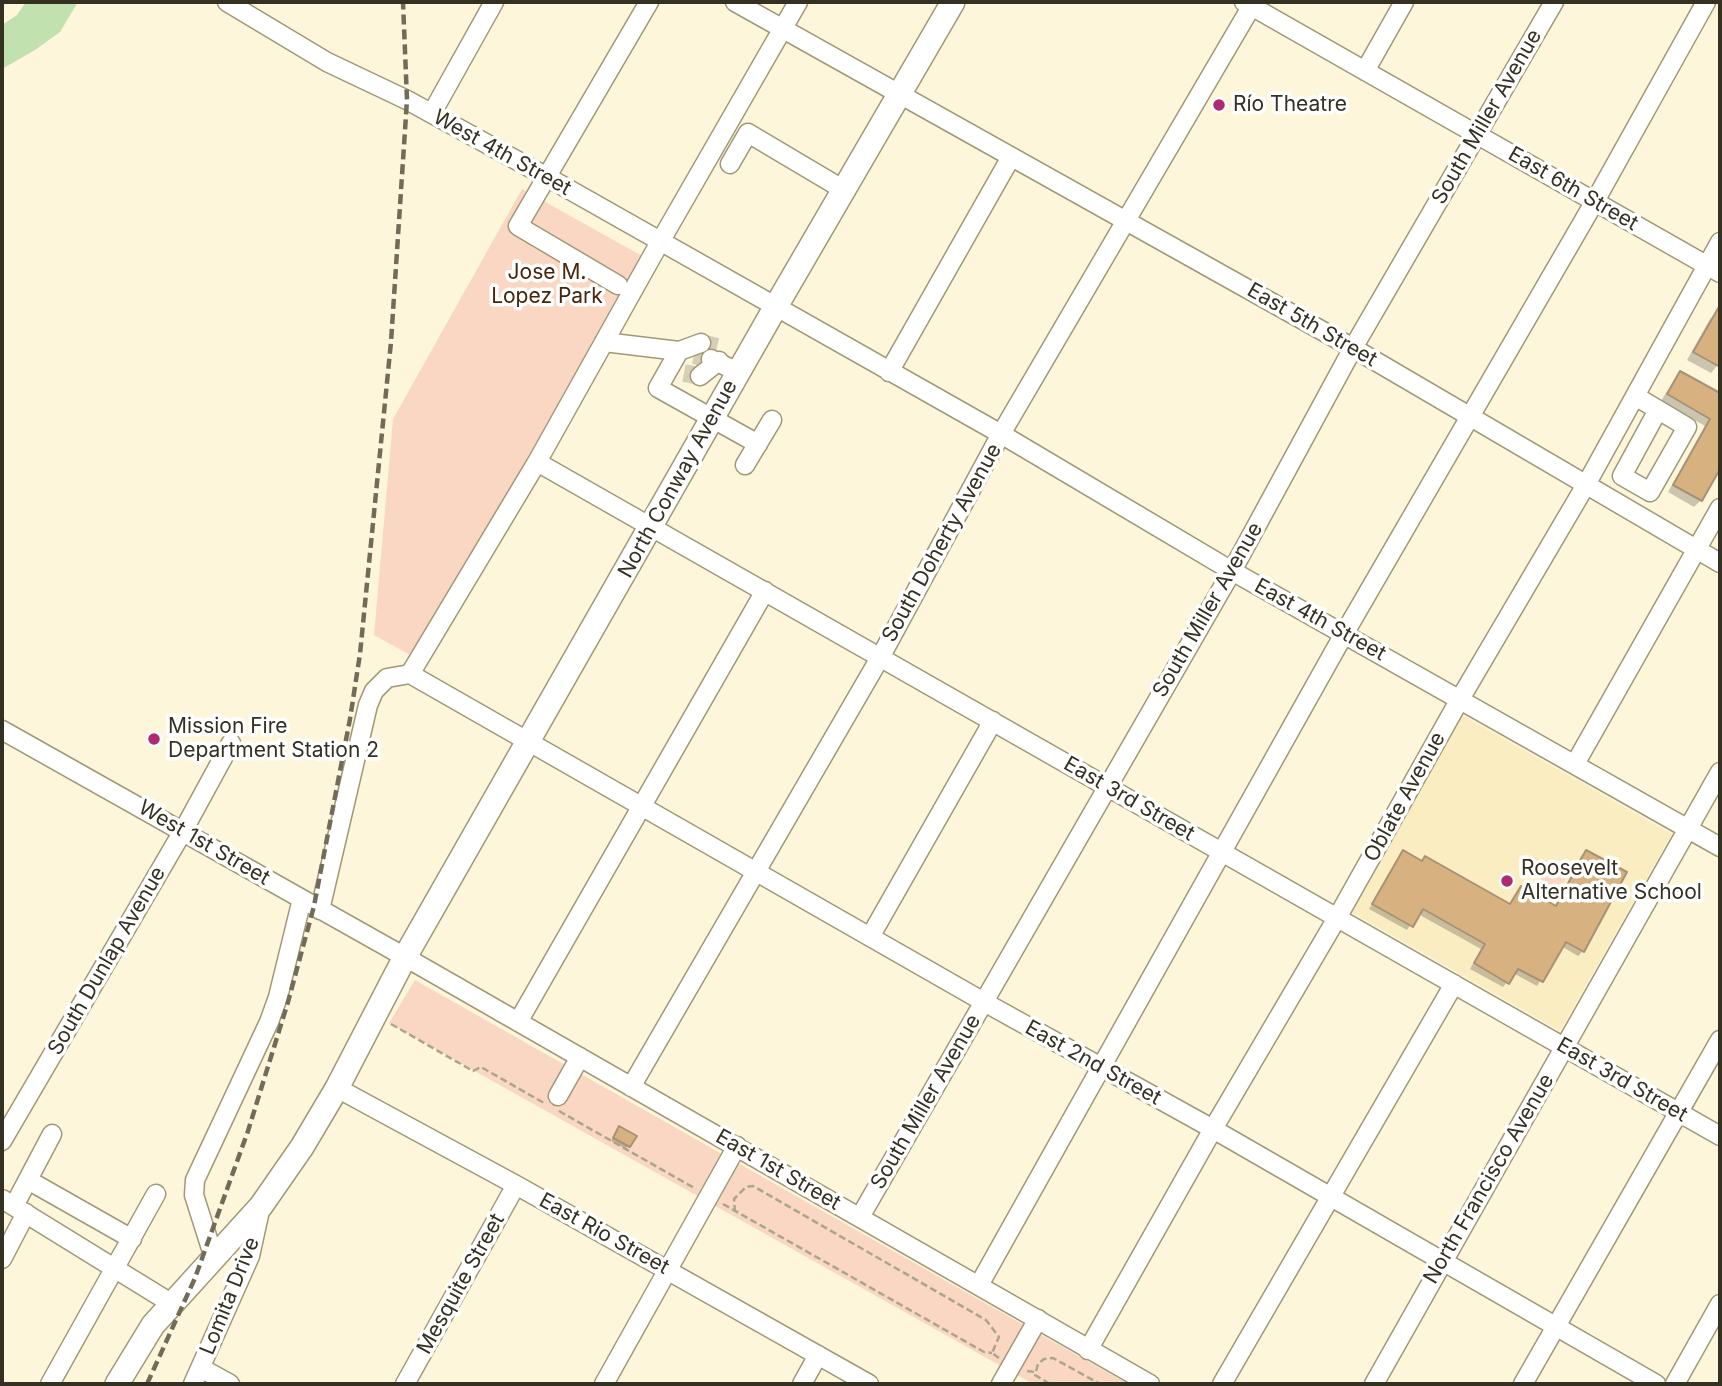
<!DOCTYPE html>
<html>
<head>
<meta charset="utf-8">
<style>
  body { margin:0 }
  #map { position:relative; width:1722px; height:1386px; overflow:hidden; background:#fef6da; font-family:Inter,sans-serif }
  canvas { display:block }
  .frame { position:absolute; inset:0; border:4px solid #343022; pointer-events:none }
</style>
</head>
<body>
<div id="map">
<canvas width="1722" height="1386"></canvas>
<div class="frame"></div>
</div>
<script>
const c = document.querySelector('canvas').getContext('2d');
c.lineJoin = 'round';
function fill(path, color) {
  c.fillStyle = color;
  c.fill(path, 'evenodd');
}
function toPath(rows) {
  const path = new Path2D();
  for (const r of rows) {
    path.moveTo(r[0], r[1]);
    for (let i = 2; i < r.length; i += 2) path.lineTo(r[i], r[i + 1]);
  }
  return path;
}
function trace(path, color, width, dash) {
  c.strokeStyle = color;
  c.lineWidth = width;
  c.lineCap = dash ? 'butt' : 'round';
  c.setLineDash(dash || []);
  c.stroke(path);
}
function label(font, color, halo, rows, align = 'center') {
  c.font = font + ' Inter,sans-serif';
  c.lineWidth = 7;
  c.setLineDash([]);
  c.textBaseline = 'middle';
  c.strokeStyle = halo;
  c.fillStyle = color;
  for (const [text, x, y, turn = 0] of rows) {
    c.save();
    c.translate(x, y);
    c.rotate((+turn || 0) * Math.PI / 180);
    c.textAlign = isNaN(turn) ? turn : align;
    if (halo) c.strokeText(text, 0, 0);
    c.fillText(text, 0, 0);
    c.restore();
  }
}
fill(toPath([
  [1462,715,1672,834,1560,1031,1351,912]
]), '#faedc2');
fill(toPath([
  [522,189,644,257,412,656,374,635,393,419],
  [1532,856,1568,875,1560,890,1524,870],
  [415,980,1128,1384,1033,1384,389,1023]
]), '#fad7c2');
fill(toPath([
  [26,2,78,2,60,32,35,50,2,69,2,25,17,15]
]), '#c1e2ae');
fill(toPath([
  [1718,312,1720,313,1720,362,1711,373,1687,360,1710,319],
  [1680,373,1720,395,1720,466,1701,500,1694,507,1668,492,1705,426,1661,401,1674,380],
  [1586,852,1583,951,1578,956,1561,946,1537,986,1513,973,1503,987,1470,969,1481,949,1418,914,1407,930,1369,909,1403,853,1509,905,1521,888,1555,907,1581,856],
  [617,1131,634,1137,626,1149,611,1141]
]), '#0003');
const building = toPath([
  [1720,305,1720,367,1693,352,1720,305],
  [1680,371,1720,393,1720,469,1702,501,1673,485,1710,419,1667,394,1680,371],
  [1403,850,1422,861,1425,856,1510,904,1521,886,1556,906,1586,850,1627,872,1584,952,1566,942,1543,982,1518,969,1509,984,1474,963,1485,944,1423,909,1413,927,1372,904,1403,850],
  [619,1126,637,1136,630,1147,613,1138,619,1126]
]);
fill(building, '#d7b180');
trace(building, '#a89276', 2);
trace(toPath([
  [701,343,717,347],
  [694,355,711,359],
  [684,373,700,376]
]), '#d6ceb5', 18, [18, 9]);
const minor = toPath([
  [227,2,327,62,407,100,547,177,1001,434,1232,571,1720,847],
  [735,2,1353,348,1720,563],
  [1244,2,1720,273],
  [1365,71,1404,2],
  [432,113,494,2],
  [730,164,748,133,844,190],
  [618,285,518,226,649,2],
  [604,342,679,351,658,388,758,444],
  [679,351,701,343],
  [711,359,738,372],
  [889,372,1011,157],
  [700,376,719,361],
  [1635,396,1687,427,1650,492,1622,476,1658,410],
  [537,462,1720,1136],
  [745,465,772,420],
  [410,674,984,1002,1213,1129,1656,1384],
  [2,730,405,957,1150,1384],
  [1575,764,1720,508],
  [320,910,368,705,374,691,387,678,410,674,537,462,660,242,798,2],
  [870,937,993,721],
  [518,1022,765,591],
  [631,1087,881,656,1001,434,1254,2],
  [337,1088,516,1185,869,1384],
  [558,1096,580,1057],
  [2,1141,183,831,231,743],
  [28,1180,132,1239],
  [2,1199,174,1305],
  [14,1206,52,1134],
  [860,1217,1232,571,1353,348,1554,2],
  [214,1258,194,1195,195,1180,269,1022,278,997,302,899],
  [2,1259,26,1213],
  [979,1285,1344,634,1595,201,1706,2],
  [1088,1350,1213,1129,1337,918,1460,699,1587,483,1720,242],
  [201,1368,230,1384],
  [50,1384,156,1194],
  [193,1384,250,1256,261,1206],
  [405,1384,516,1185],
  [604,1384,737,1146],
  [802,1384,818,1355],
  [1001,1384,1038,1319],
  [1222,1384,1454,984],
  [1374,1384,1720,772],
  [1523,1384,1720,1040],
  [1675,1384,1720,1304]
]);
const major = toPath([
  [117,1384,153,1325,261,1206,302,1147,337,1088,405,957,775,308,953,2]
]);
trace(minor, '#a19877', 21);
trace(major, '#a19877', 26);
trace(toPath([
  [391,1024,473,1071,481,1067,544,1103],
  [559,1111,696,1189],
  [723,1204,984,1352,992,1353],
  [735,1212,734,1199,746,1187,753,1186,986,1320,999,1337,992,1353,999,1358],
  [1027,1371,1035,1372,1035,1375,1050,1384],
  [1036,1371,1038,1364,1044,1359,1053,1358,1100,1384]
]), '#aba58e', 2.5, [7, 3.5]);
trace(minor, '#fff', 18);
trace(major, '#fff', 23);
trace(toPath([
  [147,1384,195,1278,248,1131,288,1002,314,906,350,719,360,654,391,342,407,100,403,2]
]), '#716b59', 4.5, [10, 5]);
for (const [x, y, r, color] of [
  [1219,105,7,"#af2a71"],
  [154,739,7,"#af2a71"],
  [1507,881,7,"#af2a71"]
]) {
  const dot = new Path2D();
  dot.arc(x, y, r, 0, 2 * Math.PI);
  c.fillStyle = color;
  c.fill(dot);
  trace(dot, '#fff', 2.5);
}
label('21px', '#343022', '#fff', [
  ["Río Theatre",1233,105],
  ["Mission Fire",168,727],
  ["Department Station 2",168,751],
  ["Roosevelt",1521,869],
  ["Alternative School",1521,893]
], 'left');
label('21px', '#343022', '#fff', [
  ["South Miller Avenue",1487,117,-60],
  ["West 4th Street",502,153,29],
  ["East 6th Street",1573,189,30],
  ["East 5th Street",1312,325,30],
  ["North Conway Avenue",678,479,-61],
  ["South Doherty Avenue",942,543,-61],
  ["South Miller Avenue",1208,610,-60],
  ["East 4th Street",1320,620,29],
  ["Oblate Avenue",1405,797,-61],
  ["East 3rd Street",1129,799,30],
  ["West 1st Street",204,843,30],
  ["South Dunlap Avenue",107,961,-60],
  ["East 2nd Street",1093,1063,29],
  ["East 3rd Street",1622,1080,30],
  ["South Miller Avenue",926,1102,-60],
  ["East 1st Street",778,1170,30],
  ["North Francisco Avenue",1489,1179,-60],
  ["East Rio Street",604,1234,29],
  ["Mesquite Street",461,1284,-61],
  ["Lomita Drive",230,1296,-68]
]);
label('21px', '#47240a', '#fff', [
  ["Jose M.",547,273],
  ["Lopez Park",547,297]
]);
</script>
</body>
</html>
